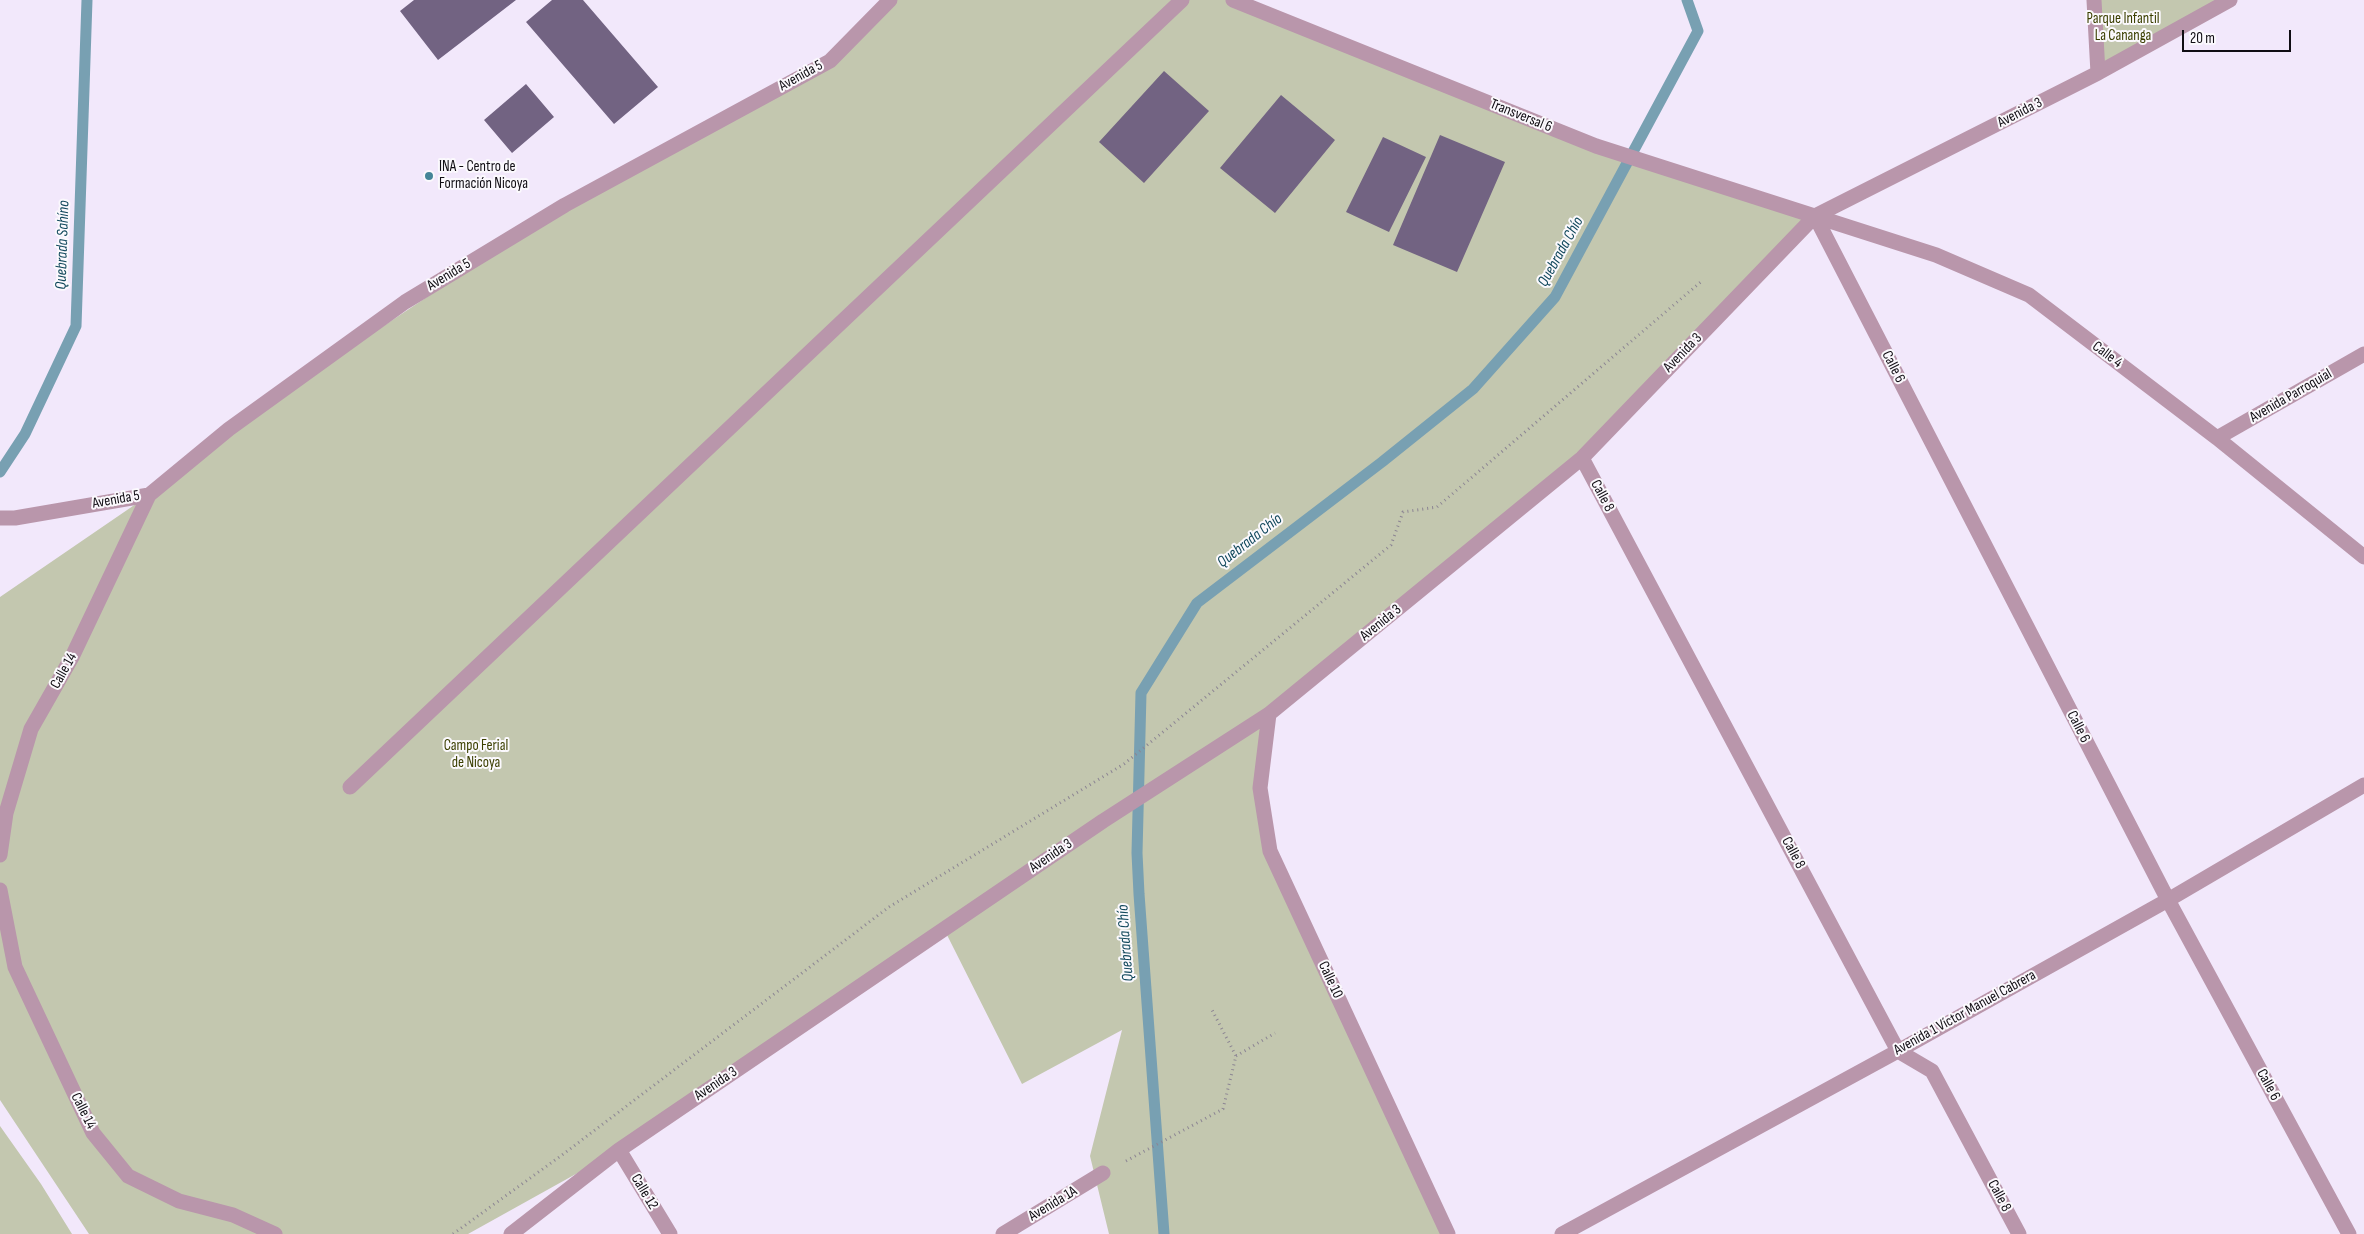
<!DOCTYPE html>
<html>
<head>
<meta charset="utf-8">
<style>
  body { margin:0 }
  #map { position:relative; width:2364px; height:1234px; overflow:hidden; background:#f2e8fb; font-family:"Sofia Sans Condensed",sans-serif }
  canvas { display:block }
  .scale { position:absolute; left:2182px; top:30px; width:109px; height:22px; box-sizing:border-box; border:2px solid #100d13; border-top:0; padding-left:6px; font-size:15px; line-height:18px; white-space:nowrap; color:#100d13; -webkit-text-stroke:4px #fbf9fd; paint-order:stroke }
</style>
</head>
<body>
<div id="map">
<canvas width="2364" height="1234"></canvas>
<div class="scale">20 m</div>
</div>
<script>
const c = document.querySelector('canvas').getContext('2d');
c.lineJoin = 'round';
function fill(path, color) {
  c.fillStyle = color;
  c.fill(path, 'evenodd');
}
function toPath(rows) {
  const path = new Path2D();
  for (const r of rows) {
    path.moveTo(r[0], r[1]);
    for (let i = 2; i < r.length; i += 2) path.lineTo(r[i], r[i + 1]);
  }
  return path;
}
function trace(path, color, width, dash) {
  c.strokeStyle = color;
  c.lineWidth = width;
  c.lineCap = dash ? 'butt' : 'round';
  c.setLineDash(dash || []);
  c.stroke(path);
}
function label(font, color, halo, rows, align = 'center') {
  c.font = font + ' "Sofia Sans Condensed",sans-serif';
  c.lineWidth = 4;
  c.setLineDash([]);
  c.textBaseline = 'middle';
  c.strokeStyle = halo;
  c.fillStyle = color;
  for (const [text, x, y, turn = 0] of rows) {
    c.save();
    c.translate(x, y);
    c.rotate((+turn || 0) * Math.PI / 180);
    c.textAlign = isNaN(turn) ? turn : align;
    if (halo) c.strokeText(text, 0, 0);
    c.fillText(text, 0, 0);
    c.restore();
  }
}
fill(toPath([
  [890,0,1242,0,1463,92,1815,216,1582,458,1269,714,1260,788,1270,851,1448,1234,1109,1234,1090,1156,1122,1030,1022,1084,944,929,619,1150,468,1234,89,1234,0,1100,0,597,149,495,229,429,565,205,830,61],
  [2094,0,2230,0,2098,73],
  [0,1126,41,1184,72,1234,0,1234]
]), '#c3c7af');
trace(toPath([
  [0,472,25,434,76,326,87,0],
  [1164,1234,1139,894,1137,853,1141,693,1197,603,1382,462,1473,389,1555,297,1698,31,1687,0]
]), '#78a0b2', 11);
fill(toPath([
  [414,0,516,0,438,60,400,11],
  [552,0,583,0,658,87,614,124,526,22],
  [1164,71,1209,111,1144,183,1099,142],
  [526,84,554,117,512,153,484,120],
  [1281,95,1335,140,1275,213,1220,168],
  [1440,135,1505,162,1457,272,1393,245],
  [1383,137,1426,157,1389,232,1346,212]
]), '#726382');
trace(toPath([
  [1236,1056,1275,1033],
  [1126,1161,1223,1109,1236,1056,1211,1008],
  [453,1234,562,1155,889,907,1124,764,1391,545,1403,512,1437,507,1703,280]
]), '#8c8593', 3, [1, 4]);
trace(toPath([
  [350,787,1182,0]
]), '#b996ab', 15);
trace(toPath([
  [1233,0,1596,146,1936,255,2029,295,2217,438,2364,557],
  [2094,0,2098,73],
  [1815,216,2168,900,2349,1234],
  [2217,438,2364,354],
  [1582,458,1898,1051,1932,1071,2019,1234],
  [0,518,15,518,149,495,229,429,405,302,565,205,830,61,890,0],
  [1269,714,1260,788,1270,851,1448,1234],
  [0,855,6,813,31,729,72,657,149,495],
  [0,890,15,967,93,1133,128,1176,179,1201,233,1215,275,1234],
  [619,1150,670,1234],
  [511,1234,619,1150,1103,821,1269,714,1582,458,1815,216,2098,73,2230,0],
  [1003,1234,1103,1173],
  [1562,1234,1898,1051,2168,900,2364,785]
]), '#b996ab', 15);
for (const [x, y, r, color] of [
  [429,176,5,"#458598"]
]) {
  const dot = new Path2D();
  dot.arc(x, y, r, 0, 2 * Math.PI);
  c.fillStyle = color;
  c.fill(dot);
  trace(dot, '#fbf9fd', 2);
}
label('15px', '#3b3f00', '#fbf9fd', [
  ["Parque Infantil",2123,19],
  ["La Cananga",2123,36],
  ["Campo Ferial",476,746],
  ["de Nicoya",476,763]
]);
label('15px', '#100d13', '#fbf9fd', [
  ["Avenida 5",801,76,-29],
  ["Avenida 3",2020,113,-27],
  ["Transversal 6",1521,116,22],
  ["Avenida 5",449,275,-31],
  ["Avenida 3",1683,353,-46],
  ["Calle 4",2107,355,37],
  ["Calle 6",1893,367,63],
  ["Avenida Parroquial",2291,396,-30],
  ["Calle 8",1602,496,62],
  ["Avenida 5",116,500,-10],
  ["Avenida 3",1381,623,-39],
  ["Calle 14",64,671,-61],
  ["Calle 6",2078,727,63],
  ["Calle 8",1793,853,62],
  ["Avenida 3",1051,856,-34],
  ["Calle 10",1330,980,65],
  ["Avenida 1 Víctor Manuel Cabrera",1965,1013,-29],
  ["Avenida 3",716,1084,-34],
  ["Calle 6",2268,1085,61],
  ["Calle 14",83,1111,63],
  ["Calle 12",644,1192,59],
  ["Calle 8",1999,1196,62],
  ["Avenida 1A",1053,1204,-31]
]);
label('15px', '#100d13', '#fbf9fd', [
  ["INA - Centro de",439,167],
  ["Formación Nicoya",439,184]
], 'left');
label('italic 16px', '#11485c', '#fbf9fd', [
  ["Quebrada Sahíno",63,245,-88],
  ["Quebrada Chío",1561,252,-61],
  ["Quebrada Chío",1250,541,-38],
  ["Quebrada Chío",1126,943,-94]
]);
</script>
</body>
</html>
